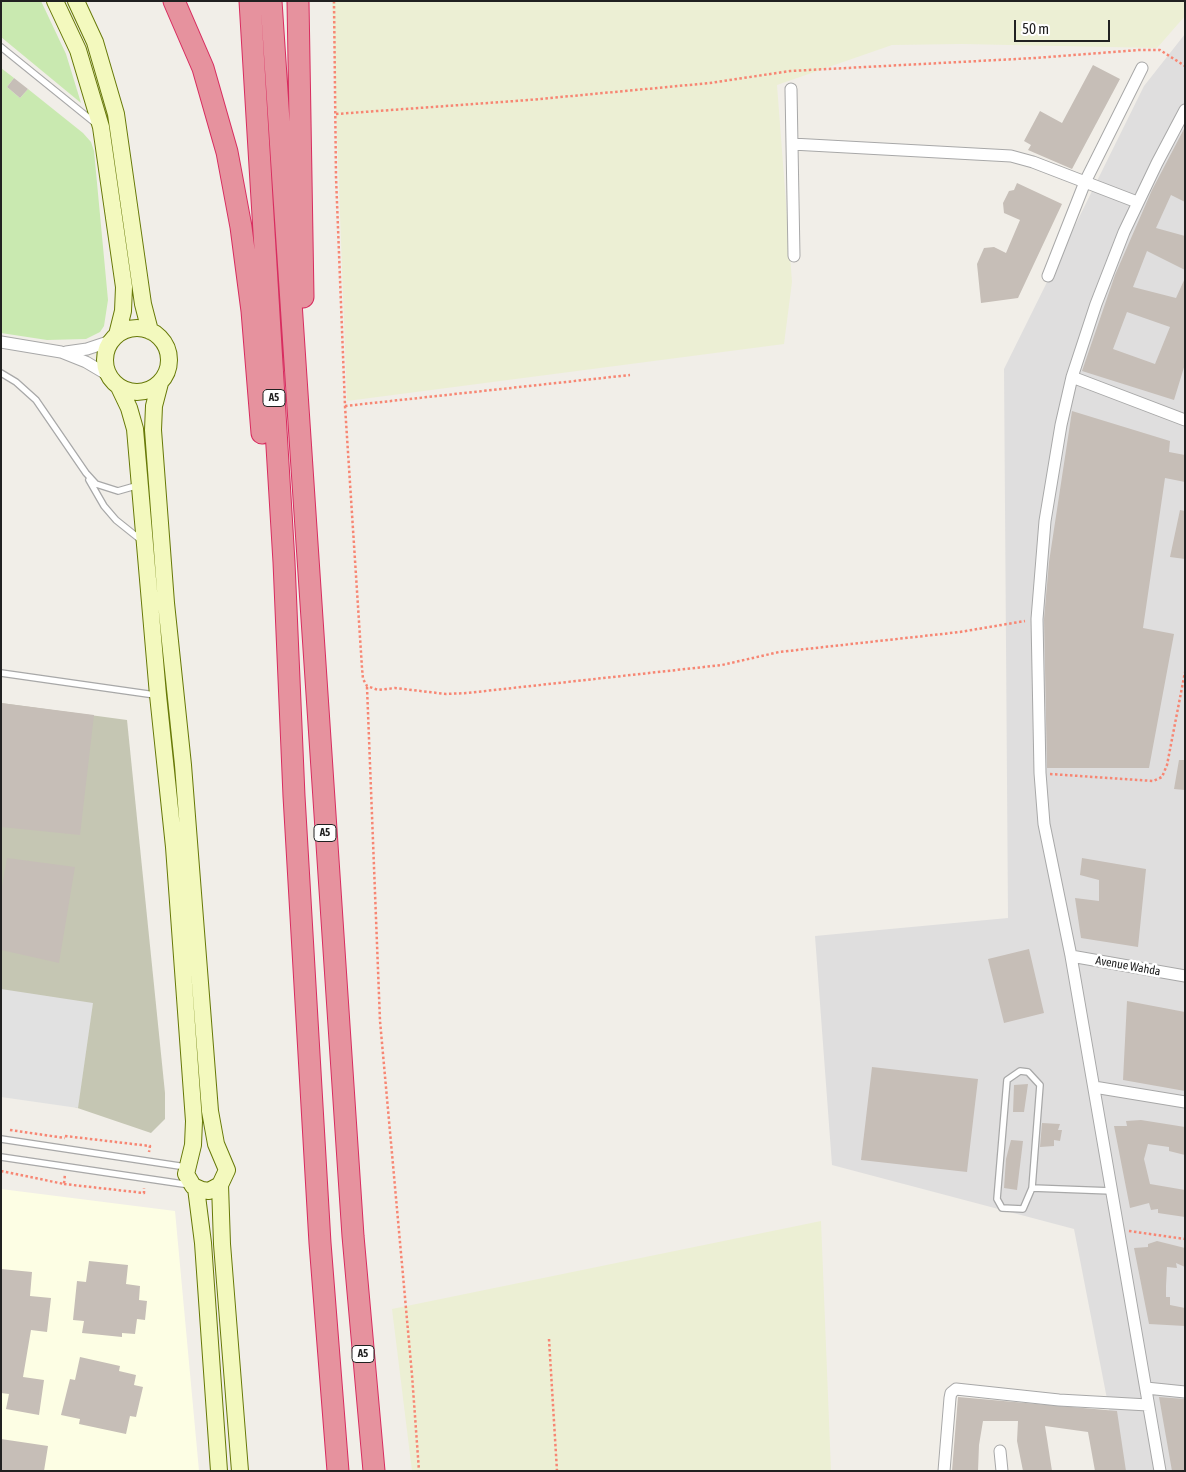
<!DOCTYPE html>
<html>
<head>
<meta charset="utf-8">
<style>
  body { margin:0 }
  #map { position:relative; width:1186px; height:1472px; overflow:hidden; background:#f1eee8; font-family:"Asap Condensed",sans-serif }
  canvas { display:block }
  .frame { position:absolute; inset:0; border:2px solid #212121; pointer-events:none }
  .scale { position:absolute; left:1014px; top:20px; width:96px; height:22px; box-sizing:border-box; border:2px solid #212121; border-top:0; padding-left:6px; font-size:15px; line-height:18px; white-space:nowrap; color:#212121; -webkit-text-stroke:4px #fff; paint-order:stroke }
</style>
</head>
<body>
<div id="map">
<canvas width="1186" height="1472"></canvas>
<div class="frame"></div>
<div class="scale">50 m</div>
</div>
<script>
const c = document.querySelector('canvas').getContext('2d');
c.lineJoin = 'round';
function fill(path, color) {
  c.fillStyle = color;
  c.fill(path, 'evenodd');
}
function toPath(rows) {
  const path = new Path2D();
  for (const r of rows) {
    if (r.length === 3) {
      path.moveTo(r[0] + r[2], r[1]);
      path.arc(r[0], r[1], r[2], 0, 2 * Math.PI);
      continue;
    }
    path.moveTo(r[0], r[1]);
    for (let i = 2; i < r.length; i += 2) path.lineTo(r[i], r[i + 1]);
  }
  return path;
}
function trace(path, color, width, dash) {
  c.strokeStyle = color;
  c.lineWidth = width;
  c.lineCap = dash ? 'butt' : 'round';
  c.setLineDash(dash || []);
  c.stroke(path);
}
function label(font, color, halo, rows, align = 'center') {
  c.font = font + ' "Asap Condensed",sans-serif';
  c.lineWidth = 5;
  c.setLineDash([]);
  c.textBaseline = 'middle';
  c.strokeStyle = halo;
  c.fillStyle = color;
  for (const [text, x, y, turn = 0] of rows) {
    c.save();
    c.translate(x, y);
    c.rotate((+turn || 0) * Math.PI / 180);
    c.textAlign = isNaN(turn) ? turn : align;
    if (halo) c.strokeText(text, 0, 0);
    c.fillText(text, 0, 0);
    c.restore();
  }
}
fill(toPath([
  [1185,34,1185,1471,1121,1471,1074,1229,832,1165,815,936,1008,918,1004,369,1144,86]
]), '#dfdede');
fill(toPath([
  [1,1189,175,1211,199,1471,1,1471]
]), '#fdfee4');
fill(toPath([
  [1,703,127,720,165,1093,165,1119,151,1133,1,1082]
]), '#c5c6b3');
fill(toPath([
  [332,1,1185,1,1185,16,1157,48,962,44,892,45,777,85,792,282,784,344,347,401],
  [821,1221,831,1471,412,1471,392,1309]
]), '#ecefd4');
fill(toPath([
  [1,1,41,1,66,54,81,103,1,37],
  [1,68,14,78,7,87,20,98,28,89,83,133,91,142,94,151,108,300,104,326,100,332,86,339,47,340,1,333]
]), '#c9e9b0');
fill(toPath([
  [1,989,93,1003,78,1108,1,1097]
]), '#e1e1e1');
fill(toPath([
  [1093,65,1120,79,1072,169,1028,150,1031,145,1024,141,1040,111,1062,123],
  [14,78,28,89,20,98,7,87],
  [1185,127,1185,202,1171,195,1156,228,1185,236,1185,270,1147,251,1133,287,1176,298,1185,278,1185,364,1174,400,1082,371,1115,275,1152,190],
  [1127,312,1170,327,1155,364,1113,349],
  [1017,183,1062,204,1018,298,981,303,977,264,984,248,994,247,1006,253,1020,220,1004,213,1003,203,1009,191,1014,190],
  [1072,411,1170,441,1169,452,1185,455,1185,482,1165,478,1143,628,1174,634,1149,768,1047,768,1044,619,1049,562],
  [1180,510,1185,511,1185,559,1170,557],
  [1,703,94,715,80,835,1,827],
  [1179,760,1185,760,1185,790,1174,789],
  [7,858,75,867,59,963,1,950,1,892],
  [1082,858,1146,869,1138,947,1081,938,1075,898,1099,901,1099,880,1080,875],
  [1029,949,1044,1013,1004,1023,988,959],
  [1127,1001,1185,1012,1185,1091,1123,1080],
  [872,1067,978,1079,967,1172,861,1160],
  [1028,1084,1024,1112,1013,1112,1014,1085],
  [1141,1120,1185,1127,1185,1155,1169,1151,1169,1147,1148,1144,1144,1159,1150,1184,1185,1190,1185,1217,1158,1213,1158,1209,1151,1210,1149,1203,1130,1208,1114,1126,1127,1126,1126,1121],
  [1042,1123,1060,1124,1058,1130,1062,1130,1060,1141,1054,1140,1054,1146,1040,1147],
  [1011,1140,1023,1141,1017,1190,1004,1188,1006,1159],
  [1157,1241,1185,1248,1185,1267,1176,1263,1177,1268,1167,1267,1166,1286,1166,1297,1170,1297,1170,1305,1185,1308,1185,1326,1149,1324,1134,1248,1148,1247,1148,1244],
  [89,1261,128,1265,126,1284,140,1286,139,1300,147,1301,145,1320,137,1319,135,1334,122,1333,122,1337,82,1333,84,1321,73,1320,77,1281,86,1282],
  [1,1269,32,1272,30,1296,51,1298,47,1332,31,1330,23,1377,44,1380,39,1415,6,1409,9,1394,1,1393],
  [80,1357,120,1366,119,1371,136,1375,134,1385,143,1387,136,1417,130,1416,126,1434,79,1424,80,1419,61,1415,70,1379,75,1380],
  [958,1397,1117,1411,1126,1471,1095,1471,1088,1432,1045,1426,1052,1471,1023,1471,1017,1441,1018,1421,983,1421,979,1445,978,1471,952,1471],
  [1159,1397,1185,1399,1185,1471,1172,1471],
  [1,1439,48,1446,44,1471,1,1471]
]), '#c6beb7');
const lane = toPath([
  [1,47,95,123],
  [1,373,16,382,36,400,86,473,96,484,118,491,139,485],
  [89,480,104,506,116,520,141,540],
  [1,673,155,695],
  [1,1139,186,1167],
  [1,1157,190,1185],
  [1032,1188,1040,1085,1028,1072,1020,1071,1007,1080,997,1199,1002,1208,1023,1209,1032,1188,1112,1191]
]);
const street = toPath([
  [791,89,794,256],
  [792,144,1011,156,1033,162,1137,202],
  [1048,276,1085,182,1142,68],
  [1,342,61,352,86,362,108,375],
  [66,352,87,349,111,341],
  [1072,377,1185,420],
  [1071,956,1185,976],
  [1094,1087,1185,1102],
  [1146,1388,1185,1392],
  [1000,1451,1002,1471],
  [944,1471,950,1398,951,1393,956,1389,1059,1400,1148,1405],
  [1160,1471,1071,956,1044,824,1040,773,1037,619,1045,521,1061,425,1072,377,1096,304,1124,232,1157,163,1185,110]
]);
const secondary = toPath([
  [55,1,78,50,101,127,124,287,123,311,117,335],
  [76,1,95,42,116,114,143,304,150,331],
  [137,360,32],
  [119,387,129,408,135,429,158,695,174,847,194,1121,193,1145,186,1174,193,1186,202,1190,209,1191,220,1185,227,1170,216,1144,210,1111,183,765,166,603,153,430,154,406,160,383],
  [220,1185,222,1244,240,1471],
  [196,1188,203,1243,219,1471]
]);
const highway = toPath([
  [174,1,203,68,227,152,241,227,252,311,262,433],
  [250,1,284,562,294,796,320,1243,338,1471],
  [271,1,353,1236,374,1471],
  [298,1,303,297]
]);
trace(lane, '#a8a8a8', 8);
trace(street, '#a8a8a8', 13);
trace(secondary, '#677907', 18);
trace(highway, '#d82c5f', 23);
trace(toPath([
  [334,1,336,177,345,406,362,668,363,679,367,686,378,690,395,688,446,694,467,693,722,665,779,652,960,632,1025,621],
  [336,114,529,100,710,83,790,71,1035,58,1139,50,1160,50,1185,66],
  [345,406,630,375],
  [367,687,380,1021,412,1375,419,1471],
  [1050,774,1153,781,1162,777,1167,765,1185,672],
  [10,1130,65,1138],
  [65,1136,150,1146,149,1152],
  [1,1171,64,1184,65,1174],
  [64,1184,144,1193,144,1188],
  [1129,1231,1185,1239],
  [549,1339,557,1471]
]), '#f78673', 2.5, [2.5, 2.5]);
trace(lane, '#fff', 5.5);
trace(street, '#fff', 11);
trace(secondary, '#f3f9be', 16);
trace(highway, '#e6929e', 21);
for (const [x, y, w] of [
  [274,398,22],
  [325,833,22],
  [363,1354,22]
]) {
  const box = new Path2D();
  box.roundRect(x - w / 2, y - 8.5, w, 17, 4);
  c.fillStyle = '#fff';
  c.fill(box);
  trace(box, '#212121', 1);
}
label('bold 11px', '#212121', null, [
  ["A5",274,398],
  ["A5",325,833],
  ["A5",363,1354]
]);
label('12px', '#212121', '#fff', [
  ["Avenue Wahda",1128,966,10]
]);
</script>
</body>
</html>
